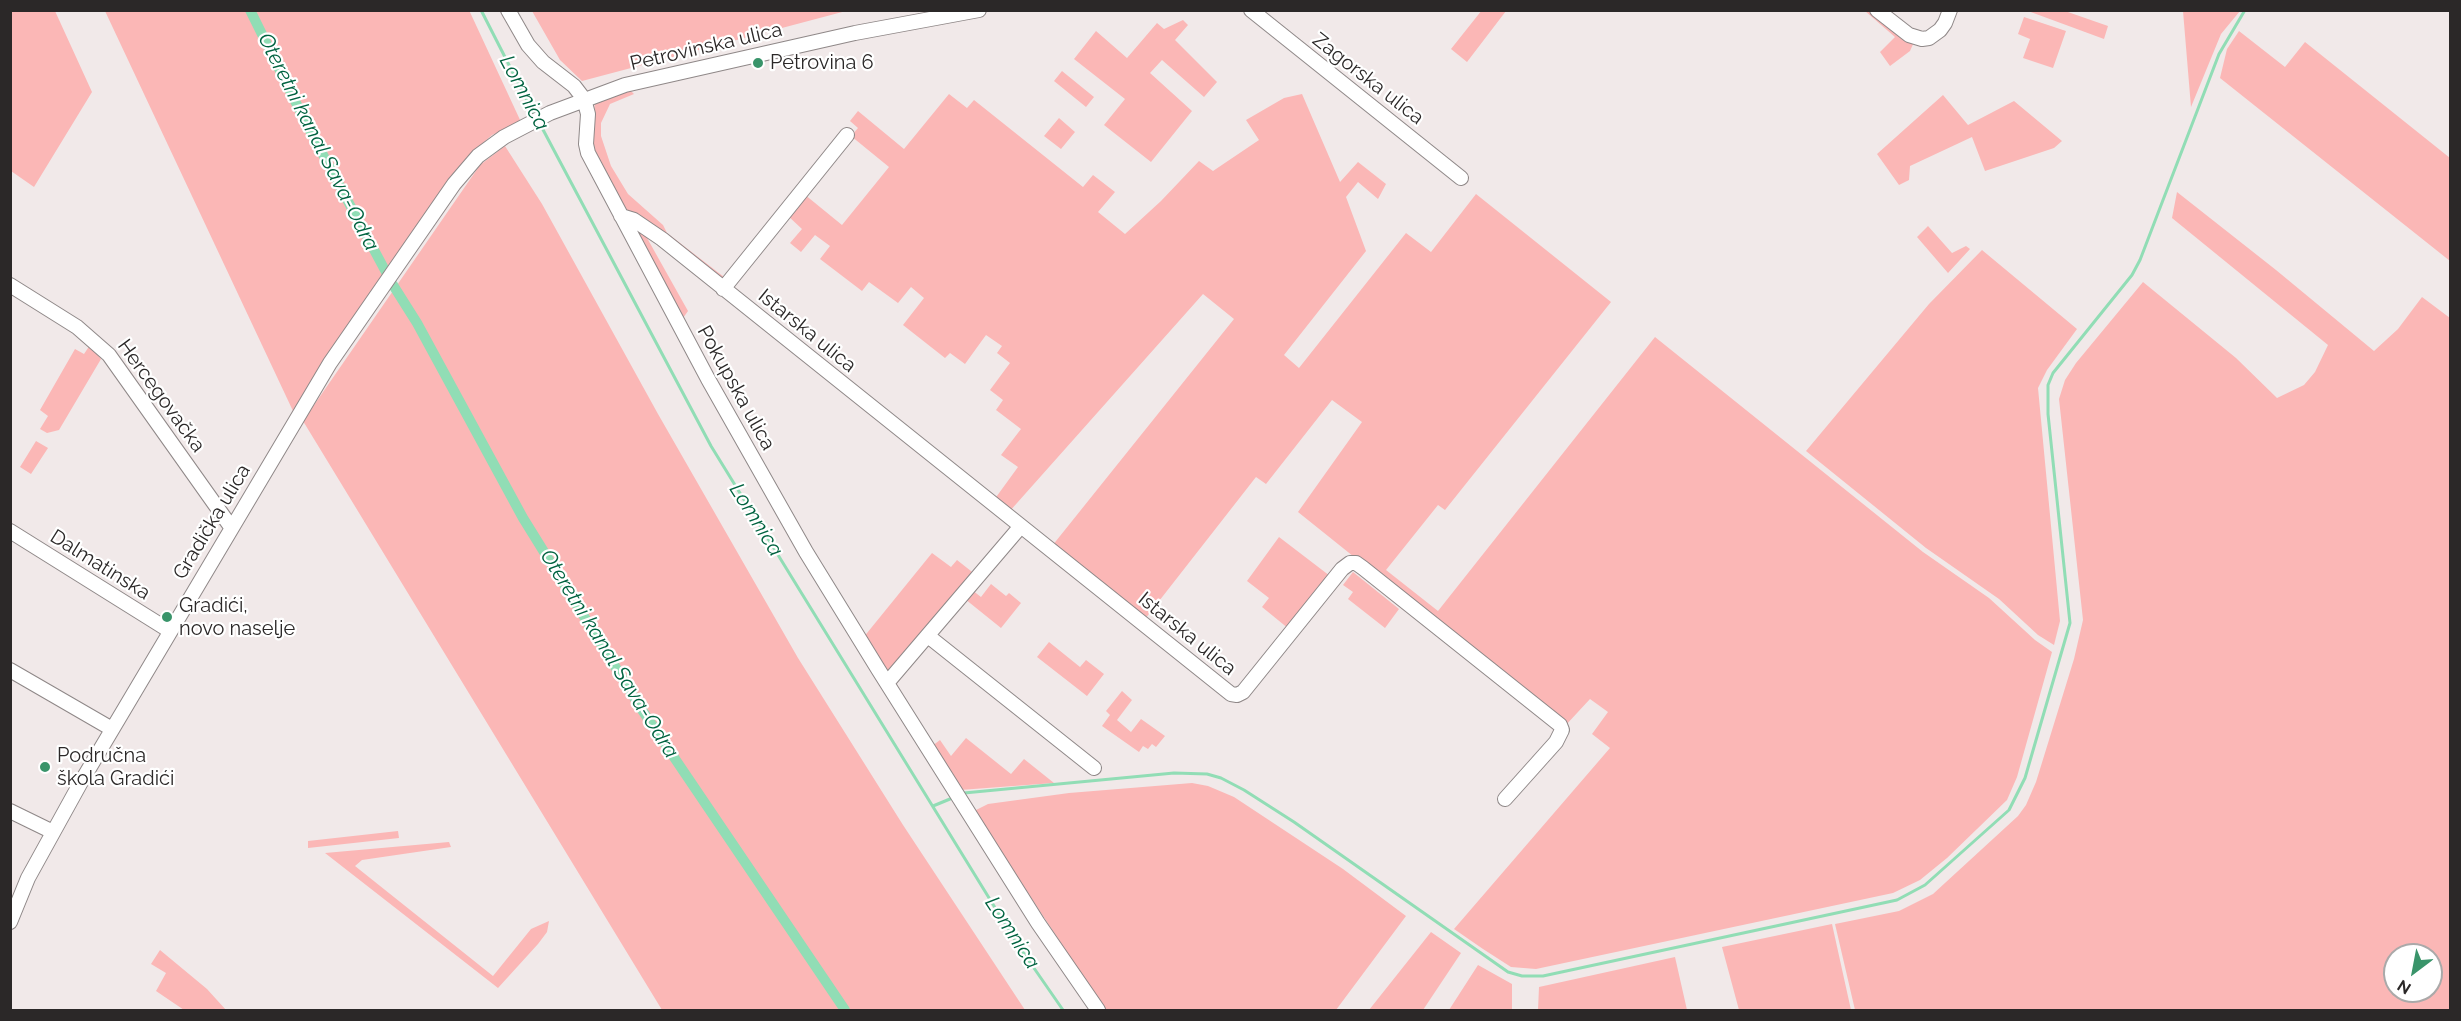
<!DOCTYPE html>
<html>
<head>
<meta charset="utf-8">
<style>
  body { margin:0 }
  #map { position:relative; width:2461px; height:1021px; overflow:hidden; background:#f1e9e9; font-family:Raleway,sans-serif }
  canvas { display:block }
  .frame { position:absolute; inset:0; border:12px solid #2b2828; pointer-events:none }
  .north { position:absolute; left:2383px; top:943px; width:60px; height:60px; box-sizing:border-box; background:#fff; border:2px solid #aaa9a9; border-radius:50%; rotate:212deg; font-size:16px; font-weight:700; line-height:24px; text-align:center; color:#2b2828 }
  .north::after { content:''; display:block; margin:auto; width:21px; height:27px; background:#39946a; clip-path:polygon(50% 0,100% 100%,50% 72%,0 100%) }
</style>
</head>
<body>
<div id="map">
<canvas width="2461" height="1021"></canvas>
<div class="frame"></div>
<div class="north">N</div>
</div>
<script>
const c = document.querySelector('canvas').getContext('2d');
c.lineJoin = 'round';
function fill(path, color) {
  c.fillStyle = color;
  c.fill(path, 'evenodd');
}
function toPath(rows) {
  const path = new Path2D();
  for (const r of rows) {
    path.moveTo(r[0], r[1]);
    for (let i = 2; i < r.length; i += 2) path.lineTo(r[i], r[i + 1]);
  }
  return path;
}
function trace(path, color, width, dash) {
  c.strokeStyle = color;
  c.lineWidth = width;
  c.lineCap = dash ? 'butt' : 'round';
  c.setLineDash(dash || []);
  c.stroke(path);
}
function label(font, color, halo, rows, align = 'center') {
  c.font = font + ' Raleway,sans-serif';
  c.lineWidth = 4.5;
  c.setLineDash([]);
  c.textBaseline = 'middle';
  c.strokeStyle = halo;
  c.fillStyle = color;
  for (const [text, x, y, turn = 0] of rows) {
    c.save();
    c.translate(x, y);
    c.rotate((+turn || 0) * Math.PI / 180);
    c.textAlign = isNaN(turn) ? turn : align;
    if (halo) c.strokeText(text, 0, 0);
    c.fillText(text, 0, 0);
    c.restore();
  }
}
fill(toPath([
  [469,10,521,122,492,135,467,157,293,411,105,11],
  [1482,10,1506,11,1467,62,1451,49],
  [10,11,55,11,92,92,34,187,11,171],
  [532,11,846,11,582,81,560,60],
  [1865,11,1872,11,1914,42,1910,51,1890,66,1880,52,1895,37],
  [2028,11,2065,11,2108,26,2104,39],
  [2183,11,2240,11,2221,34,2191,107],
  [2024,17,2066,31,2053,68,2023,58,2030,39,2018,34],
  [1183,20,1188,25,1175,40,1217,82,1204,97,1162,60,1150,73,1192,111,1151,162,1104,125,1125,99,1074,59,1096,31,1127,58,1157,23,1164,29],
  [2239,31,2285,67,2305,42,2450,158,2450,261,2220,78,2227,49],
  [1062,71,1094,97,1086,107,1054,81],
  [629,89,634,94,610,104,601,123,601,136,611,166,628,194,663,225,667,233,724,277,720,282,623,208,591,144,595,101],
  [949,94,967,108,974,100,1083,187,1093,175,1115,192,1098,212,1125,234,1161,201,1199,161,1213,171,1259,140,1246,120,1284,98,1302,94,1340,182,1358,162,1386,184,1378,199,1358,182,1346,197,1366,251,1284,355,1299,368,1406,233,1431,252,1476,194,1611,302,1445,510,1438,505,1386,570,1438,611,1655,337,1923,552,1989,598,2035,640,2052,652,2017,777,2007,800,1947,858,1920,880,1893,893,1536,969,1511,967,1483,949,1454,929,1610,748,1592,734,1608,712,1590,699,1565,726,1298,512,1362,422,1332,400,1266,484,1256,477,1145,619,1052,546,1234,319,1203,294,1009,512,994,500,1018,467,1001,455,1021,429,996,410,1003,400,990,390,1010,363,997,353,1002,346,986,335,965,364,950,353,945,358,903,325,924,298,911,287,898,303,869,282,862,291,820,259,830,246,815,235,801,252,790,243,802,229,787,215,804,194,842,225,889,167,851,136,858,128,850,121,858,111,904,149],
  [1943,95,1968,125,2014,101,2062,141,2054,148,1985,171,1972,137,1910,166,1909,180,1899,185,1877,154],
  [1059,118,1075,132,1061,149,1044,136],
  [505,146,542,204,658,414,798,658,903,825,1025,1010,662,1010,303,421,480,165],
  [2177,192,2276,270,2374,351,2398,329,2422,297,2450,318,2450,1010,1855,1010,1835,924,1899,911,1933,894,2018,816,2026,805,2036,782,2074,659,2083,620,2059,399,2065,380,2076,363,2143,282,2236,358,2277,398,2304,385,2315,372,2328,345,2172,218],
  [2395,955,2431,955,2431,991,2395,991],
  [632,226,642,229,688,311,681,321],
  [1928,226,1952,253,1966,246,1970,249,1948,273,1917,237],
  [1982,250,2077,329,2047,370,2038,388,2060,621,2054,645,2038,635,1999,599,1926,548,1806,451,1929,304],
  [90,345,101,359,59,430,47,433,40,429,48,416,40,410,75,349,84,354],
  [36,441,48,448,31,474,20,467],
  [1279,537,1330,576,1289,629,1262,607,1269,598,1247,581],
  [932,553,951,567,957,560,976,575,888,671,863,638],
  [1353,572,1399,609,1385,628,1348,599,1353,592,1343,585],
  [991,584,1006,596,1009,593,1021,603,1001,628,965,599,972,590,981,597],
  [1049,642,1080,667,1086,660,1104,674,1087,696,1037,657],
  [1122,691,1132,700,1117,720,1131,732,1141,719,1165,736,1156,747,1152,744,1148,749,1143,746,1139,752,1102,726,1110,715,1106,711],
  [966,738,1011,774,1024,759,1054,783,960,790,932,746,940,740,951,756],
  [1192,783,1208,786,1234,797,1343,869,1406,916,1336,1010,1105,1010,974,811,988,804,1069,793],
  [398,831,399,838,308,848,308,841],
  [449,842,451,847,362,860,355,866,493,976,531,929,549,921,547,932,538,944,498,988,325,853],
  [1832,924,1851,1010,1739,1010,1722,947],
  [1431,932,1461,953,1423,1010,1369,1010],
  [160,950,207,989,226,1010,184,1010,156,991,166,973,151,964],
  [1675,957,1687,1010,1538,1010,1539,987],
  [1478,965,1512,984,1512,1010,1449,1010]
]), '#fbb7b6');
trace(toPath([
  [481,10,535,116],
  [540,124,711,446,1018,945,1063,1010],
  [964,793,1174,773,1207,774,1221,778,1244,790,1294,822,1508,972,1522,976,1543,976,1897,900,1925,885,2009,810,2025,778,2070,623,2048,414,2048,385,2053,373,2132,275,2140,260,2219,54,2245,10],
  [933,806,950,799]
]), '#91ddb5', 3);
trace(toPath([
  [250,10,307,125,387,274],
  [393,285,417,323,523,518,642,710,845,1010]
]), '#91ddb5', 10);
const minor = toPath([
  [508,10,528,45,543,62,574,86,584,99,588,114,586,144,588,153,708,379,806,552,878,669,1038,923,1098,1010],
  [1251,10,1461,178],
  [1877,10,1909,35,1922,39,1929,38,1940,30,1945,23,1950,10],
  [621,216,634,220,662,239,1231,694,1237,695,1243,692,1342,569,1350,563,1356,563,1363,568,1560,725,1562,730,1556,742,1505,799],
  [10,285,77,327,109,355,231,527],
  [723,289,847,135],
  [10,531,170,631],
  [928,636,1094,768],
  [10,670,112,729],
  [887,683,1021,526],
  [10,811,53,832],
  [10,922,28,878,81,782,330,363,454,184,478,156,504,137,550,113,625,85,855,33,979,10]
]);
trace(minor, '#8f8888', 16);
trace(minor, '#fff', 14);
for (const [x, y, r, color] of [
  [758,63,6,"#39946a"],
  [167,617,6,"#39946a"],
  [45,767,6,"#39946a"]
]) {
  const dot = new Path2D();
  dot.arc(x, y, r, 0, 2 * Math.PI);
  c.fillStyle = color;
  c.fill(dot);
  trace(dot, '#fff', 2);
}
label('20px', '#2b2828', '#fff', [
  ["Petrovinska ulica",706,47,-13],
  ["Zagorska ulica",1368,79,38],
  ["Istarska ulica",807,331,39],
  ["Pokupska ulica",736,388,61],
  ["Hercegovačka",161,396,54],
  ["Gradička ulica",212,522,-59],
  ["Dalmatinska",100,565,32],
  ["Istarska ulica",1187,634,39]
]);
label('20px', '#2b2828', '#fff', [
  ["Petrovina 6",770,63],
  ["Gradići,",179,606],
  ["novo naselje",179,629],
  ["Područna",57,756],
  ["škola Gradići",57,779]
], 'left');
label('italic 21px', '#006340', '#fff', [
  ["Lomnica",524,93,62],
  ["Oteretni kanal Sava-Odra",318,142,63],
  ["Lomnica",756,520,58],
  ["Oteretni kanal Sava-Odra",609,654,58],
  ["Lomnica",1012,933,57]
]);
</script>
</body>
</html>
